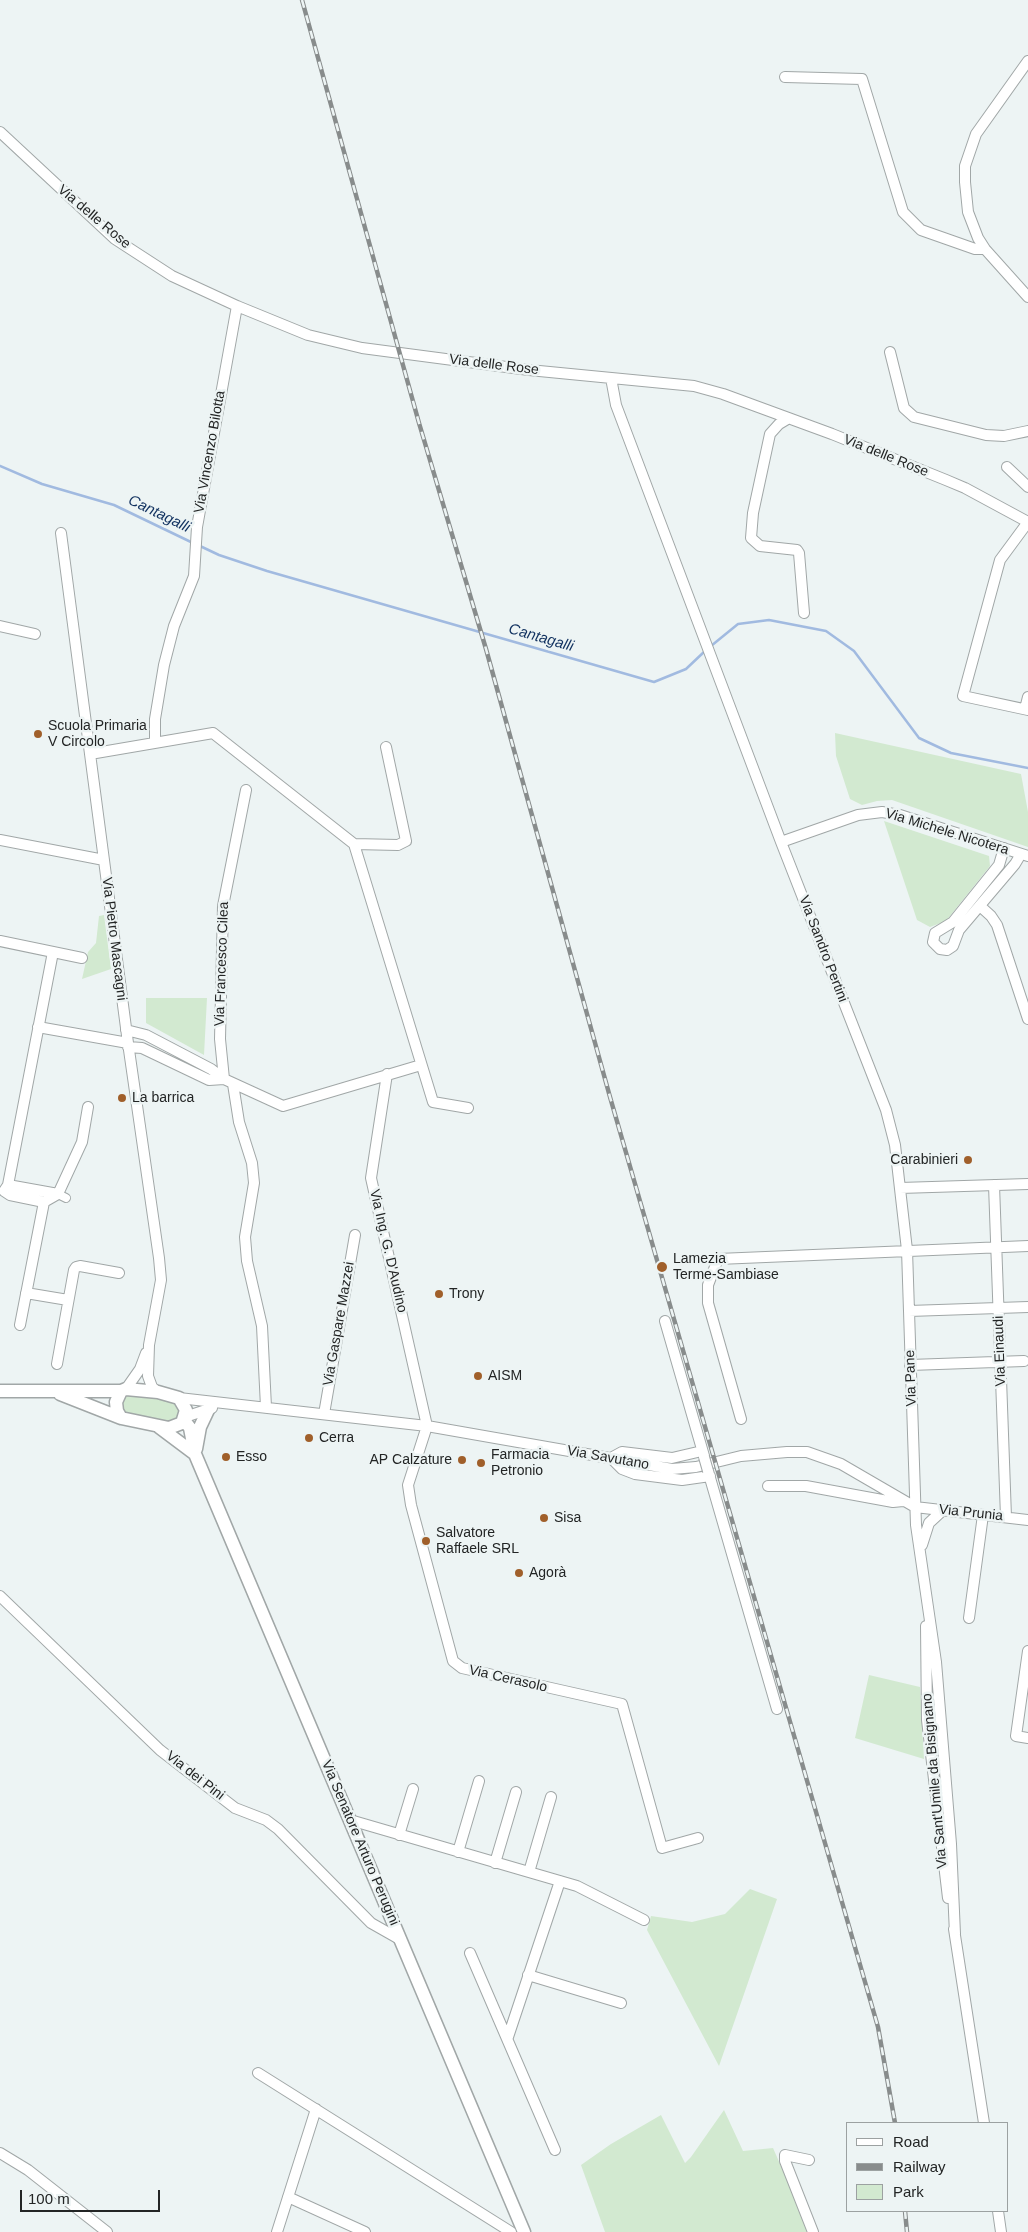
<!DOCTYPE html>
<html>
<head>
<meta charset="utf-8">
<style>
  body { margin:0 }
  #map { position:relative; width:1028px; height:2232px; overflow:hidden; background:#edf4f4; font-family:Helvetica,sans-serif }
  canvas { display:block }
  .legend { position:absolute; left:846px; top:2122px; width:162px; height:90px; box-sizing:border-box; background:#edf4f4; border:1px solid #9ca1a1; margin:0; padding:6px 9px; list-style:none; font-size:15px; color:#232525 }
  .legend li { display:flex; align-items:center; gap:10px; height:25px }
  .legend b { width:25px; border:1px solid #9ca1a1 }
  .scale { position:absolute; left:20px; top:2190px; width:140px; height:22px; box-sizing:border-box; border:2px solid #232525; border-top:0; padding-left:6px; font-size:15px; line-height:18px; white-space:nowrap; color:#232525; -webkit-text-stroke:4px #edf4f4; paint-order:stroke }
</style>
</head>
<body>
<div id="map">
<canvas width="1028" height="2232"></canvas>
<ul class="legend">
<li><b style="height:6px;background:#fff"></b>Road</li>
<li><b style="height:6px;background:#888c8c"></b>Railway</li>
<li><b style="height:14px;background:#d2e9d0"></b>Park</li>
</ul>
<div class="scale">100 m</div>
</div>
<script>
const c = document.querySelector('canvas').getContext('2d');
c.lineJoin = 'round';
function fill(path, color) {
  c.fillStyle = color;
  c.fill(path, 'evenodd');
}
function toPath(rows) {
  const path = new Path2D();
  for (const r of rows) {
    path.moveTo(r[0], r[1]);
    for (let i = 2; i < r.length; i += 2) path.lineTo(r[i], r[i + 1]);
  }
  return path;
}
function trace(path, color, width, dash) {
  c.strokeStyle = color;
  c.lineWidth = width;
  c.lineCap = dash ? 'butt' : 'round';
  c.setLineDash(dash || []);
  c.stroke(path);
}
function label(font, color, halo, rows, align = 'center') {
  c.font = font + ' Helvetica,sans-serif';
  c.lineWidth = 5;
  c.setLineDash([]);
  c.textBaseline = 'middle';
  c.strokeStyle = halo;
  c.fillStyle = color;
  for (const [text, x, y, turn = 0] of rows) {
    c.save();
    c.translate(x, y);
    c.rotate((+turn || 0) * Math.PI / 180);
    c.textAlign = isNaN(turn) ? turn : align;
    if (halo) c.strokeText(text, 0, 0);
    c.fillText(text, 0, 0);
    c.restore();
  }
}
fill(toPath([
  [835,733,1021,774,1028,812,1028,847,892,800,877,801,862,805,850,799,836,756],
  [884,821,989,856,990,866,946,921,930,927,917,920],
  [104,915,111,969,82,979,88,952,96,943,99,916],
  [146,998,207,998,204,1055,146,1023],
  [130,1394,168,1401,178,1405,182,1411,181,1417,172,1424,123,1412,121,1401],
  [869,1675,920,1687,924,1759,855,1738],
  [750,1889,777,1899,719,2066,647,1930,651,1916,692,1922,725,1914],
  [724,2110,743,2151,773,2148,810,2232,605,2232,581,2165,611,2144,661,2115,685,2163,691,2157]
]), '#d2e9d0');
trace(toPath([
  [0,466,42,484,114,505,193,543],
  [200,546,219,555,267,571,654,682,686,669,705,651],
  [711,646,738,624,769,620,826,631,854,651,919,738,951,753,1028,768]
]), '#a1bae0', 2.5);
const pedestrian = toPath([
  [58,1194,66,1198]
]);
const minor = toPath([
  [1028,61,976,134,965,166,965,182,968,212,978,238,985,249,1028,297],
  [785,77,862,79,903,212,921,230,975,249,985,249],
  [0,132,115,239,172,276,237,306,308,335,362,348,529,370,694,386,723,394,832,434,946,480,965,488,1028,522],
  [890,352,904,408,914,417,986,435,1004,436,1028,431],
  [611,378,616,405,781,842,886,1110,895,1145,907,1250,916,1525,936,1662,951,1844,955,1934],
  [789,418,779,424,770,434,753,513,751,538,760,546,797,550,799,553,804,613],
  [1007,467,1028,487],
  [1028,522,1000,560,963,696,1028,710],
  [61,533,128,1043,159,1258,161,1280,149,1345,148,1376,152,1387,158,1392],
  [0,626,35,634],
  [1025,709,1028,697],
  [155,742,155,719,164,665,174,626,194,576,197,527,237,306],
  [90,754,213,733,354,844,433,1102,468,1108],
  [0,840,104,860],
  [781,842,858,815,882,812,900,815,1028,856],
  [354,844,398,845,406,841,386,747],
  [1004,848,999,865,953,922,935,933,933,942,940,949,947,950,953,946,959,930,1015,864,1021,854],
  [980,906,991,916,997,925,1028,1019],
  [0,941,82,958],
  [38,1027,128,1043],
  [126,1030,146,1035,211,1069,224,1079,283,1106,421,1065],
  [128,1047,142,1048,209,1080,224,1079],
  [387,1074,371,1178,427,1426,408,1485,411,1505,453,1661,462,1668,622,1704,662,1848,698,1838],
  [224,1079,220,1039,223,906,246,790],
  [233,1084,239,1122,252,1163,254,1183,245,1237,247,1261,262,1326,266,1407],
  [8,1185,58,1194],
  [994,1185,1006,1517],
  [900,1188,1028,1184],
  [4,1191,8,1185,53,952],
  [4,1191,10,1195,44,1202],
  [26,1293,68,1300],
  [909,1311,1028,1307],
  [665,1321,704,1456],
  [20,1325,44,1202,58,1194,82,1142,88,1107],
  [57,1364,74,1270,76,1267,80,1266,119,1273],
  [910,1365,1024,1361],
  [126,1389,140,1369,146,1353],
  [179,1398,427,1426,672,1469,696,1467,741,1456,787,1452,807,1452,841,1464,915,1507,1028,1520],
  [324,1414,355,1235],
  [185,1417,212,1408],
  [741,1419,708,1303,708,1285,718,1259,1028,1246],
  [702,1451,672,1458,622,1452,611,1458,622,1469,635,1474,682,1480,710,1476],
  [708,1471,777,1709],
  [768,1486,806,1486,893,1502,903,1501],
  [922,1545,929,1523,943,1510],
  [0,1596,160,1750,235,1808,266,1820,278,1829,371,1923,401,1940],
  [969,1618,983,1515],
  [926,1626,927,1720,948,1898],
  [1028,1651,1016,1736,1028,1738],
  [350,1820,577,1886,644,1920],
  [399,1835,413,1789],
  [458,1852,479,1781],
  [495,1863,516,1792],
  [529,1872,551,1797],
  [954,1929,984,2123],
  [470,1953,555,2150],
  [528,1975,621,2003],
  [508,2037,560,1881],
  [258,2073,511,2232],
  [0,2153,28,2170,107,2232],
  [809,2160,785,2155,785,2161,813,2232],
  [288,2197,365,2232],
  [998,2211,1001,2232],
  [277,2232,316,2109]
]);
const tertiary = toPath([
  [126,1389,158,1392,179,1398,186,1410,182,1423,169,1428,121,1418,117,1411,116,1402,121,1391,126,1389],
  [0,1391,121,1391],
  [60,1394,121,1418],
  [184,1420,190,1428,195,1454,524,2232],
  [159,1427,195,1454],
  [196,1449,200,1427,208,1410]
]);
trace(pedestrian, '#a1a7a7', 10);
trace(minor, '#a1a7a7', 12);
trace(tertiary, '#a1a7a7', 15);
trace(pedestrian, '#fff', 8);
trace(minor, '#fff', 10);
trace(tertiary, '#fff', 12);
const rail = toPath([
  [302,0,419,423,486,649,610,1097,878,2027,895,2123],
  [905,2211,907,2232]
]);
trace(rail, '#888c8c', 4.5);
trace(rail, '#edf4f4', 2.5, [8]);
const minorBridge = toPath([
  [704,1457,708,1471]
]);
trace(minorBridge, '#a1a7a7', 12, []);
trace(minorBridge, '#fff', 10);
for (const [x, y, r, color] of [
  [38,734,5,"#a05f2a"],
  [122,1098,5,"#a05f2a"],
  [968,1160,5,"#a05f2a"],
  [662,1267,6,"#a05f2a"],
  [439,1294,5,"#a05f2a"],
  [478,1376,5,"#a05f2a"],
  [309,1438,5,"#a05f2a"],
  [226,1457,5,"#a05f2a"],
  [462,1460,5,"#a05f2a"],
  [481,1463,5,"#a05f2a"],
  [544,1518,5,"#a05f2a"],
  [426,1541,5,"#a05f2a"],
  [519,1573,5,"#a05f2a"]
]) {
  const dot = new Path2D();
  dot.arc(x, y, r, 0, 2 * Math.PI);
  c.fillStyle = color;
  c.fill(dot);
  trace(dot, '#edf4f4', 2);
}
label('14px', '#232525', '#edf4f4', [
  ["Via delle Rose",94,217,40],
  ["Via delle Rose",494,365,7],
  ["Via Vincenzo Bilotta",210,452,-80],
  ["Via delle Rose",886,456,22],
  ["Via Michele Nicotera",947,832,17],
  ["Via Pietro Mascagni",114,939,83],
  ["Via Sandro Pertini",823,949,69],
  ["Via Francesco Cilea",222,964,-88],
  ["Via Ing. G. D'Audino",388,1251,77],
  ["Via Gaspare Mazzei",339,1324,-80],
  ["Via Einaudi",1000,1351,-92],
  ["Via Pane",911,1378,-92],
  ["Via Savutano",608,1458,10],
  ["Via Prunia",971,1513,6],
  ["Via Cerasolo",508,1679,13],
  ["Via dei Pini",195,1776,38],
  ["Via Sant'Umile da Bisignano",935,1781,-95],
  ["Via Senatore Arturo Perugini",360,1843,67]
]);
label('14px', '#232525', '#edf4f4', [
  ["Scuola Primaria",48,726],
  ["V Circolo",48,742],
  ["La barrica",132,1098],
  ["Carabinieri",958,1160,"right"],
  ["Lamezia",673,1259],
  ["Terme-Sambiase",673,1275],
  ["Trony",449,1294],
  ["AISM",488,1376],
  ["Cerra",319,1438],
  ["Farmacia",491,1455],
  ["Petronio",491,1471],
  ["Esso",236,1457],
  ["AP Calzature",452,1460,"right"],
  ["Sisa",554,1518],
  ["Salvatore",436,1533],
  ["Raffaele SRL",436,1549],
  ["Agorà",529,1573]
], 'left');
label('italic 15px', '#11315f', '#edf4f4', [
  ["Cantagalli",159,514,26],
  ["Cantagalli",541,638,16]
]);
</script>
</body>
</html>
